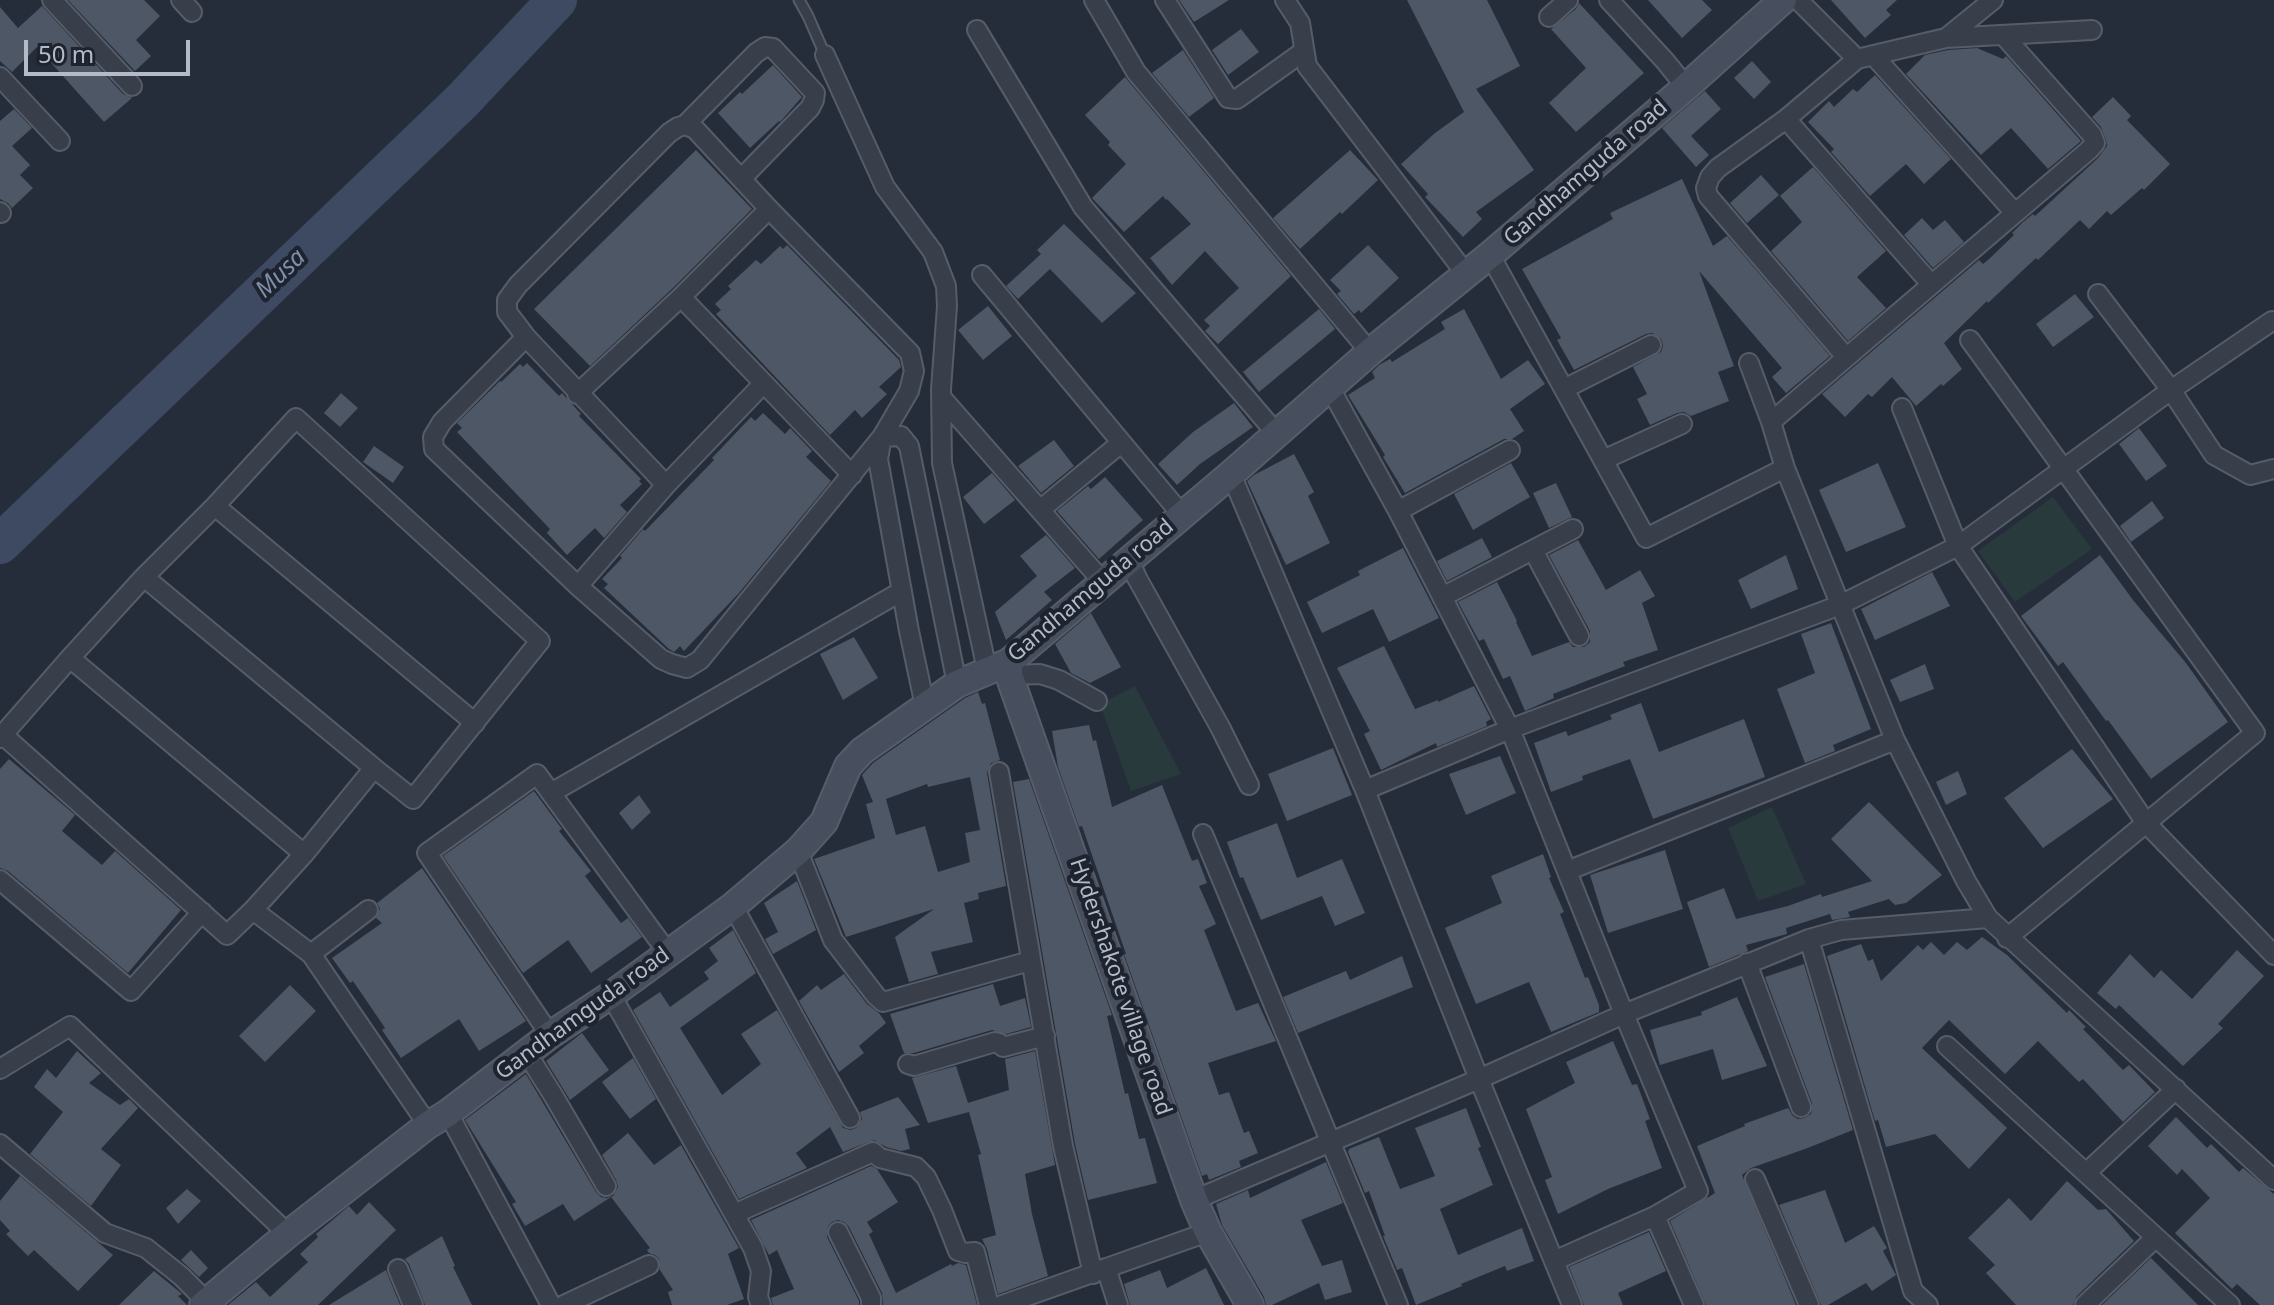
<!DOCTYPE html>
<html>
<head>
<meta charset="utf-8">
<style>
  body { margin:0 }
  #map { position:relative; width:2274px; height:1305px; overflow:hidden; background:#252d3a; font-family:"Noto Sans",sans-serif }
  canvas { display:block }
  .scale { position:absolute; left:24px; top:40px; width:166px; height:36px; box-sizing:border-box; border:4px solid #b4bac6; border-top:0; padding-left:10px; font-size:24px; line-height:28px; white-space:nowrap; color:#b4bac6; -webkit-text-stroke:6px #1e242f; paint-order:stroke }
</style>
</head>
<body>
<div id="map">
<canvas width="2274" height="1305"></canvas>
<div class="scale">50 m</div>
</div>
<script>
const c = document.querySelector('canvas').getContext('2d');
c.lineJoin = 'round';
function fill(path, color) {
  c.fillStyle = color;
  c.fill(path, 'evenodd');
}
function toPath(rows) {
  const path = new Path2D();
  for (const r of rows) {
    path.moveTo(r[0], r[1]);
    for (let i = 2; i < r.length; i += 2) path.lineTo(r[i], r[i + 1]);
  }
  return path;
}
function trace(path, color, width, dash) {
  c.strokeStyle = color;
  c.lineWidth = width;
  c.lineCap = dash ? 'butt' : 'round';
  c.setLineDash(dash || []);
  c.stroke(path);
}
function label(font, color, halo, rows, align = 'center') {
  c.font = font + ' "Noto Sans",sans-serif';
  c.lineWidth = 8;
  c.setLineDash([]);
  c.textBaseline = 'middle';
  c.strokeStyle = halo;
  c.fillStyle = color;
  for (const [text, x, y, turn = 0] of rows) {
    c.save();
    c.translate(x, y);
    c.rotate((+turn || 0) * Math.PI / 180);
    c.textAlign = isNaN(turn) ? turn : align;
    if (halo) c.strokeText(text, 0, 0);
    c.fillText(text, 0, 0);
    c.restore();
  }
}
fill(toPath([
  [2053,497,2092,549,2015,602,1978,551],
  [1135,686,1181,774,1131,791,1100,704],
  [1772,807,1806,884,1758,901,1728,828]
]), '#283a3c');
trace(toPath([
  [0,544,462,101,557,0]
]), '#3d4a61', 40);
fill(toPath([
  [68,0,144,0,160,16,136,40,151,56,135,71],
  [1179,0,1229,0,1194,22],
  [1407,0,1487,0,1520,66,1476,89,1534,170,1476,212,1482,219,1463,237,1425,197,1428,194,1401,164,1435,133,1464,112],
  [1648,0,1702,0,1712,10,1682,38],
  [1831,0,1897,0,1886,10,1891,15,1865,38],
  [1579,3,1644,73,1576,132,1549,103,1586,68,1551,29,1576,9],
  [42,6,123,94,132,98,104,122,37,47,12,72,0,61,0,7,18,28],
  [1241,29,1259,52,1228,75,1212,50],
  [1977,48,2003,59,2006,56,2081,141,2048,169,2011,128,1981,155,1906,74,1925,55,1948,50],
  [1183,50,1214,98,1189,117,1152,73],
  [1752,61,1771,82,1754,99,1734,78],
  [773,65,802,97,780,122,779,121,750,148,718,113,740,92,742,94],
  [1875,75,1951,159,1924,184,1906,164,1870,196,1831,152,1834,149,1808,122,1829,101,1834,107,1853,89,1857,92],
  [1125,77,1291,276,1218,344,1205,331,1210,326,1204,320,1239,288,1205,251,1172,285,1150,258,1191,224,1167,199,1166,200,1163,196,1124,232,1092,198,1126,164,1108,145,1110,142,1085,115],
  [1705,91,1721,109,1691,136,1709,155,1696,167,1662,128],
  [2113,97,2131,116,2127,120,2170,164,2144,190,2142,188,2111,215,2107,211,2089,229,2080,220,2038,260,2036,258,1988,303,1987,301,1944,343,1962,369,1943,386,1941,384,1916,406,1892,377,1872,397,1868,394,1845,417,1822,394,1979,260,1983,264,1988,260,2014,235,2012,233,2023,222,2033,214,2035,216,2098,158,2107,146,2106,140,2101,127,2092,117],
  [14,109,32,128,12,146,30,165,20,175,33,188,12,208,8,203,0,199,0,121],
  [696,150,752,209,673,288,590,366,534,309],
  [1350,150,1378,180,1342,214,1340,212,1300,249,1273,218],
  [1813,167,1886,251,1857,277,1886,308,1848,341,1771,251,1802,222,1780,196],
  [1761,175,1779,195,1747,223,1730,203],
  [1682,179,1713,246,1727,236,1830,356,1786,393,1772,377,1782,368,1699,271,1734,366,1718,372,1729,401,1691,416,1684,412,1677,413,1650,425,1637,399,1647,394,1633,367,1661,352,1663,346,1661,339,1652,333,1646,334,1574,370,1557,340,1561,338,1522,269,1613,219,1610,213],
  [1922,218,1933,230,1945,220,1964,242,1933,268,1904,235],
  [1064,224,1136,293,1102,323,1050,269,1018,299,1006,286,1041,254,1037,250],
  [787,245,899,360,901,367,879,387,887,394,862,418,855,410,830,435,716,314,721,310,715,304,731,289,728,286,756,260,761,264,780,246,783,249],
  [1368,245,1399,278,1361,313,1359,310,1354,314,1337,294,1341,291,1330,280],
  [2075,294,2094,317,2053,347,2036,324],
  [988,306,1012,336,983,360,958,330],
  [1319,309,1335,329,1259,392,1243,372],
  [1464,309,1501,379,1528,360,1545,384,1510,409,1524,431,1512,439,1504,439,1405,493,1383,457,1385,455,1348,395,1375,378,1372,372,1379,365,1390,359,1392,362,1445,329,1441,322],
  [527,363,559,396,562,393,581,414,579,416,641,479,639,481,642,484,620,505,627,512,604,538,595,528,567,555,547,533,550,529,457,432,462,428,457,423,500,381,501,382,520,364,523,367],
  [341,393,358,408,340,427,324,413],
  [1234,403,1253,427,1200,464,1177,485,1158,464,1193,432],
  [763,413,785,434,790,428,812,451,806,457,831,481,739,593,684,651,680,646,674,652,669,649,604,588,608,584,602,579,622,558,620,556,643,529,645,531,714,460,712,458,751,417,755,421],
  [2139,428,2167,466,2146,481,2119,444],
  [1054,440,1074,466,1041,493,1018,466],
  [374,446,404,467,393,483,363,462],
  [1294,454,1314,492,1308,496,1330,543,1286,565,1247,481,1254,475],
  [1511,463,1530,497,1473,530,1454,494],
  [1878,463,1906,527,1846,552,1819,490],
  [992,473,1015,500,984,524,963,497],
  [1105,477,1143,520,1099,559,1057,511,1088,486,1091,489],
  [1556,483,1572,517,1549,528,1533,493],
  [2152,501,2164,518,2131,542,2120,526],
  [1046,535,1075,568,1044,592,1052,600,1006,640,995,612,1037,576,1020,556],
  [1482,538,1492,557,1447,581,1437,561],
  [1578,540,1606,590,1640,570,1655,596,1642,603,1658,650,1623,662,1625,666,1553,694,1554,698,1525,711,1510,676,1503,679,1484,639,1479,641,1458,602,1497,582,1517,621,1516,622,1532,656,1569,642,1573,647,1584,647,1590,642,1590,631,1549,555],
  [1403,548,1439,618,1389,642,1373,609,1322,633,1307,602,1360,575,1358,571],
  [1786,555,1798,589,1751,609,1738,580],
  [2100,555,2133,600,2186,663,2228,722,2151,779,2108,720,2106,721,2063,662,2058,666,2021,616],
  [1932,572,1950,606,1875,640,1861,609],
  [1091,613,1121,667,1090,683,1071,673,1055,644],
  [1831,623,1871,729,1833,745,1835,751,1805,763,1777,689,1815,673,1801,634],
  [854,637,878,678,843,700,820,654],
  [1384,646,1415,709,1438,700,1438,702,1474,686,1491,719,1486,722,1487,726,1437,747,1436,743,1381,770,1364,734,1370,731,1337,668],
  [1925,664,1934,689,1900,702,1890,680],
  [978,692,982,704,985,703,1000,760,991,763,987,773,1006,886,978,893,979,899,964,903,973,942,931,952,938,974,909,982,895,937,934,909,846,937,814,859,875,838,866,804,873,802,862,775,873,763,965,698],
  [970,777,980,830,965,833,970,862,938,872,925,826,896,835,886,799,927,784,928,787],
  [1641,703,1659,752,1744,719,1765,777,1653,819,1630,759,1582,776,1583,780,1551,792,1534,743,1566,731,1568,736,1612,719,1610,715],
  [1089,725,1093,741,1096,740,1112,807,1162,785,1192,861,1198,859,1207,883,1199,886,1216,924,1204,930,1236,1011,1258,1003,1276,1041,1208,1063,1219,1095,1229,1092,1244,1133,1249,1131,1258,1153,1239,1161,1241,1167,1209,1180,1207,1174,1202,1176,1124,954,1126,954,1082,826,1079,827,1058,767,1052,731],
  [1333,748,1352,795,1287,821,1268,774],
  [2072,749,2113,799,2043,848,2004,798],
  [1500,756,1516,793,1466,815,1449,774],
  [9,759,75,815,62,831,102,865,115,851,181,910,128,973,8,871,0,868,0,769],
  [1958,771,1967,794,1946,805,1936,782],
  [1029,779,1112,1015,1107,1016,1125,1094,1128,1093,1139,1139,1145,1138,1157,1183,1088,1200,1075,1144,1013,782],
  [534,791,562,829,559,831,591,871,585,876,621,923,628,918,642,937,591,973,568,940,523,973,443,856],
  [639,795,651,812,632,830,619,813],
  [1869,802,1942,875,1906,903,1895,905,1889,899,1848,912,1850,917,1832,920,1830,914,1786,928,1787,934,1746,945,1748,951,1709,967,1687,902,1724,888,1736,919,1788,906,1821,894,1822,897,1872,881,1831,839],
  [1277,823,1297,878,1342,859,1365,913,1335,926,1322,896,1261,920,1243,877,1240,878,1227,842],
  [1665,850,1683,909,1608,933,1590,875],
  [1543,854,1551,877,1549,878,1564,912,1560,914,1585,978,1588,977,1599,1005,1599,1012,1551,1032,1529,982,1476,1004,1445,928,1502,903,1491,876],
  [422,868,526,1021,479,1051,459,1019,401,1058,382,1030,385,1028,353,981,350,983,332,958,382,923,376,918,380,909,377,903],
  [797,881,816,930,773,954,765,939,778,932,764,903],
  [733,930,756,973,680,1028,722,1095,761,1064,741,1034,777,1010,843,1128,851,1130,856,1128,862,1119,860,1112,898,1097,920,1125,905,1129,910,1149,901,1151,886,1147,874,1140,843,1152,830,1127,796,1153,807,1168,739,1199,633,1010,660,992,670,1007,709,979,704,972,718,961,709,948],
  [1982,937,2007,955,2067,1013,2069,1010,2086,1027,2083,1029,2123,1070,2129,1065,2155,1092,2123,1122,2083,1079,2079,1082,2038,1041,2005,1074,1949,1020,1922,1048,2007,1128,1969,1169,1935,1134,1886,1147,1878,1120,1875,1121,1827,956,1861,944,1868,961,1873,959,1881,981,1918,945,1923,950,1931,942,1944,955,1957,942,1967,950],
  [2237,950,2264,976,2218,1024,2223,1028,2183,1066,2119,1005,2116,1009,2097,993,2130,954,2154,978,2161,970,2192,999],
  [1402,956,1413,987,1298,1033,1283,997,1346,971,1350,980],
  [1804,964,1853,1130,1805,1149,1751,1168,1742,1175,1796,1305,1706,1305,1670,1221,1715,1193,1697,1146,1745,1126,1744,1124,1788,1108,1793,1116,1798,1119,1804,1118,1811,1114,1812,1103,1765,977],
  [844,974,867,1004,879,1013,886,1023,859,1046,864,1053,839,1072,799,1001,817,985,821,990],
  [993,984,1000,1006,1025,998,1031,1027,1006,1034,992,1030,914,1053,904,1053,890,1014],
  [290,985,316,1011,265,1062,239,1036],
  [1737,997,1767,1066,1722,1080,1713,1049,1660,1065,1650,1030,1702,1015,1701,1012],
  [582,1033,609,1070,570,1100,546,1061],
  [1613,1041,1632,1085,1637,1084,1650,1119,1645,1121,1662,1168,1608,1189,1558,1214,1545,1180,1552,1177,1526,1109,1575,1083,1566,1062],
  [77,1051,101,1073,89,1083,120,1105,129,1099,138,1108,101,1149,121,1165,91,1206,30,1154,63,1112,34,1087,47,1069,56,1078],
  [1035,1051,1055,1165,1025,1174,1032,1214,1048,1276,998,1294,987,1249,982,1239,996,1235,978,1155,981,1154,969,1112,928,1123,912,1078,956,1066,968,1103,1009,1090,1005,1059],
  [633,1058,656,1099,630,1119,602,1082],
  [526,1074,596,1192,601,1197,607,1198,613,1196,618,1187,616,1180,602,1155,628,1133,654,1165,681,1145,739,1248,728,1254,744,1299,727,1305,672,1305,668,1292,673,1290,660,1270,659,1259,655,1255,649,1253,647,1250,650,1248,611,1197,574,1221,563,1204,525,1226,512,1204,516,1202,465,1120],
  [1466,1108,1481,1147,1478,1148,1493,1185,1440,1209,1458,1255,1522,1228,1534,1261,1507,1271,1505,1266,1461,1284,1462,1286,1416,1305,1402,1268,1397,1270,1383,1236,1385,1236,1369,1191,1365,1193,1348,1152,1349,1149,1379,1137,1400,1189,1435,1176,1415,1128],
  [2176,1117,2207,1148,2211,1144,2239,1172,2243,1168,2274,1194,2274,1305,2260,1305,2237,1284,2232,1289,2175,1233,2210,1198,2182,1169,2177,1175,2148,1146],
  [1326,1162,1343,1203,1301,1220,1322,1266,1342,1260,1352,1292,1325,1300,1319,1283,1272,1305,1266,1305,1264,1297,1222,1225,1216,1204,1248,1190,1250,1198],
  [871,1166,877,1169,898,1202,867,1222,873,1232,869,1234,896,1293,951,1264,952,1266,958,1263,966,1265,977,1305,883,1305,882,1293,849,1227,844,1222,838,1220,832,1222,828,1226,827,1237,859,1301,859,1305,773,1305,771,1298,794,1289,777,1250,769,1255,751,1220],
  [20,1176,113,1255,78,1291,34,1250,28,1256,6,1234,10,1231,0,1220,0,1201],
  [2067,1181,2098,1210,2106,1209,2134,1241,2077,1296,2073,1305,2016,1305,1986,1273,1995,1265,1968,1238,2009,1198,2031,1221],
  [187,1189,201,1201,178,1224,166,1208],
  [1825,1190,1845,1243,1874,1226,1887,1248,1883,1251,1896,1275,1872,1291,1866,1283,1828,1305,1821,1305,1779,1205],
  [369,1202,396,1230,318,1305,228,1305,256,1282,270,1297,308,1262,300,1254,318,1237,316,1234,349,1206,357,1215],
  [1649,1232,1666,1271,1618,1293,1623,1305,1584,1305,1569,1267],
  [442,1236,455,1266,453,1267,472,1305,425,1305,409,1264,405,1259],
  [191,1250,208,1268,199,1277,181,1260],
  [2151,1258,2198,1305,2102,1305],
  [1206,1268,1224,1305,1130,1305,1124,1284,1160,1270,1167,1288],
  [386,1270,400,1305,329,1305],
  [154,1271,182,1294,178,1296,187,1305,119,1305]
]), '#4e5765');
const lane = toPath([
  [799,0,808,16,825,55]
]);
const street = toPath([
  [52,0,132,86],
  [181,0,192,12],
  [1094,0,1136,72,1370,352],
  [1165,0,1228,98,1237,99,1304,51],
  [1285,0,1300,23,1307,66,1466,274],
  [1609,0,1665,61,1686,87],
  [1798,0,1857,59],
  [1549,17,1568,0],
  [977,30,1083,207,1276,433],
  [1946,38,1993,0],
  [825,55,885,187,933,252,946,286,947,306,941,389,942,463,987,670],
  [1873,55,2015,213],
  [0,77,60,141],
  [1786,119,1931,284],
  [685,125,756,53,765,47,773,48,815,93,814,100,810,108,742,178],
  [0,212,1,213],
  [1490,255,1646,538,1785,468],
  [982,275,1182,515],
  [2098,294,2171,390,2214,455,2250,475,2274,469],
  [681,297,852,475],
  [526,337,442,422,433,437,434,449,578,586,661,659,672,664,687,668,700,660,882,437,909,391,914,371,910,353,769,209,695,129,685,125,678,127,669,133,518,285,507,300,507,312,526,337,666,485],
  [1970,340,2255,733,2007,938],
  [1846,357,1708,196,1706,188,1710,177,1718,168,1786,119,1857,59,1946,38,2092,30],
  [1749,363,1771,422,1785,468,1895,740,1966,881,1988,918,2274,1180],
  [1330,388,1398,511,1510,729,1624,1014,1698,1191,1655,1216,1554,1261],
  [1564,389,1651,345],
  [577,394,681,297,769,209],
  [941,397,1103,582],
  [1902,408,1958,546,2146,823,2274,955],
  [1771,422,2089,150,2095,143,2092,135,2004,36],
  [1603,460,1682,424],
  [1231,474,1365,790,1479,1079,1572,1305],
  [215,506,475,723],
  [1040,510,1121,443],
  [1398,511,1510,450],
  [1533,550,1579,636],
  [1129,560,1137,578,1220,727,1249,785],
  [144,577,374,768],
  [578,586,666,485,763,384],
  [1442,597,1573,529],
  [70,658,304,854,253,910],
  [1009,675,1040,674,1059,680,1097,701],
  [925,706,909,631,878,459,882,437,901,436,909,446,957,684],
  [3,735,227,935,253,910,311,954,428,1125],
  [0,738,70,658,144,577,215,506,296,418,540,641,413,799,374,768,304,854],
  [999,772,1063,1146,1093,1274],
  [1365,790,1510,729,1840,605,1958,546,2171,390,2272,321],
  [551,793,902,591],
  [1203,834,1398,1305],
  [798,851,833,940,876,996,883,1002,1030,961],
  [1567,871,1895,740],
  [0,880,131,991,202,912],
  [733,906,850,1118],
  [1809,939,1913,1291,1928,1305],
  [311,954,368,910],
  [1747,963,1801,1107],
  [611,995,753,1248,761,1271,758,1297,761,1305],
  [550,1035,427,853,537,774,668,953],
  [1947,1046,2230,1305],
  [526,1052,553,1095,606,1186],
  [908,1064,914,1066,995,1042,999,1043,1003,1047,1045,1036],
  [0,1069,70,1026,288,1234],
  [448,1113,551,1305],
  [0,1144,105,1233,146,1248,181,1276,207,1302],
  [2086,1173,2176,1089],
  [1755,1179,1809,1305],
  [1194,1200,1479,1079,1624,1014,1809,939,1841,930,1988,918],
  [734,1214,873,1152,880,1158,916,1167,926,1177,942,1210,958,1251,965,1253,975,1252,989,1305],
  [1655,1216,1694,1305],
  [838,1232,871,1298,871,1305],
  [1106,1268,1118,1305],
  [398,1269,413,1305],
  [564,1305,649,1265],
  [1002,1305,1208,1232],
  [2085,1305,2155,1238]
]);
const secondary = toPath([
  [1009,662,1009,675,1194,1200,1208,1232,1250,1305],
  [203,1305,288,1234,428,1125,448,1113,550,1035,611,995,733,906,798,851,824,822,848,766,862,751,957,684,1009,662,1231,474,1370,352,1490,255,1686,87,1783,0]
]);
trace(lane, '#575d68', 13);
trace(street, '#575d68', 22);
trace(secondary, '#575d68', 30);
trace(lane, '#393f4a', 9);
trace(street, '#393f4a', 18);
trace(secondary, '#474e5d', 26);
label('22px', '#b4bac6', '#1e242f', [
  ["Gandhamguda road",1586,173,-41],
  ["Gandhamguda road",1091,591,-40],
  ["Hydershakote village road",1120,987,71],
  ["Gandhamguda road",583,1014,-36]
]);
label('italic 24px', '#7f8faa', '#1e242f', [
  ["Musa",281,274,-44]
]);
</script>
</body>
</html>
